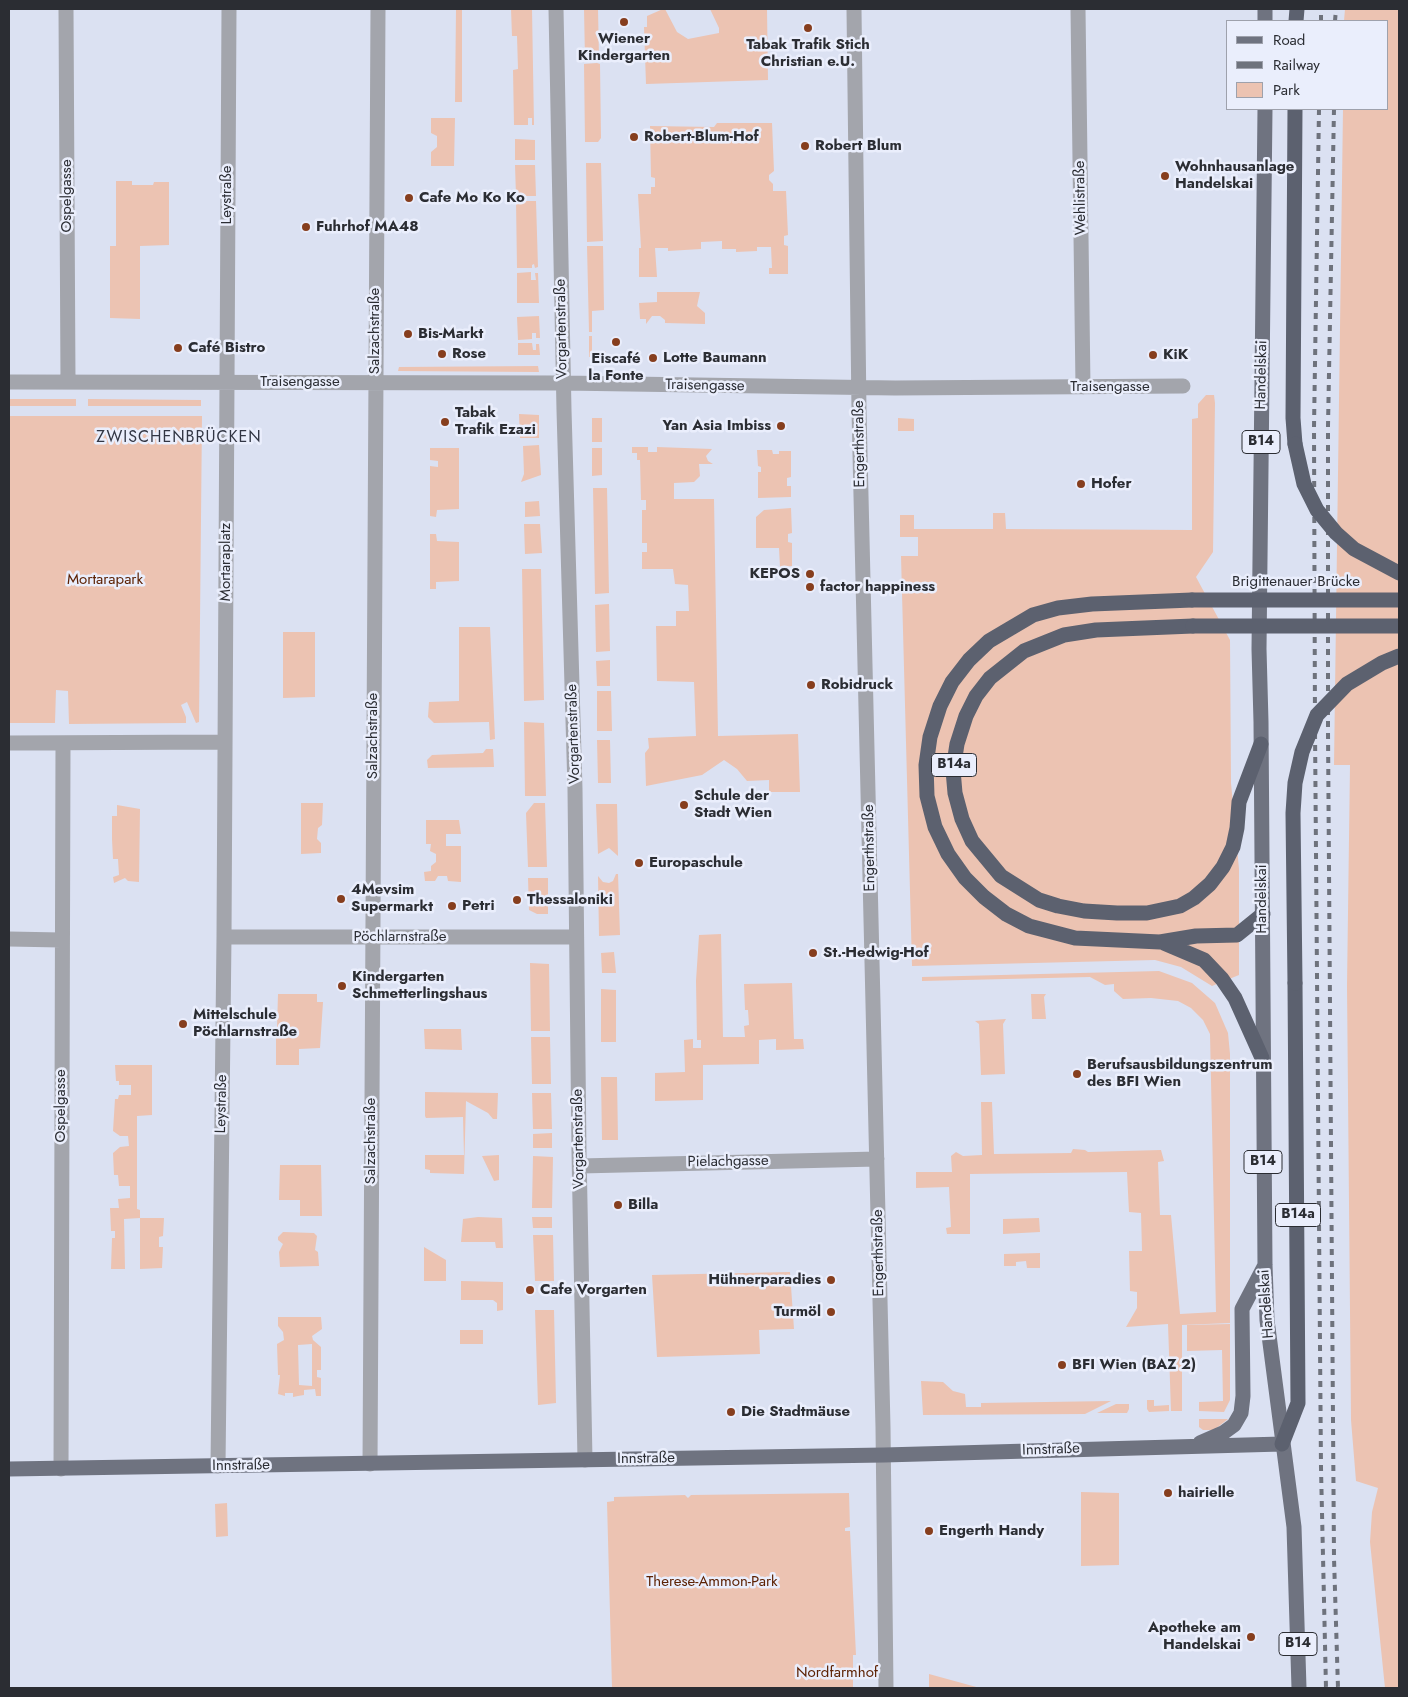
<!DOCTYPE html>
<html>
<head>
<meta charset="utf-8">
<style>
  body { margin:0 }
  #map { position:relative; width:1408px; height:1697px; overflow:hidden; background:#dbe1f2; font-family:Jost,sans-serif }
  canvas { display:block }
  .frame { position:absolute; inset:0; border:10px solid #2b2d33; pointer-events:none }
  .legend { position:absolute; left:1226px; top:20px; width:162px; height:90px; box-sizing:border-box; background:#eaeefc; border:1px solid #9ea1ac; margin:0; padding:6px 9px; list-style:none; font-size:15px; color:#2b2d33 }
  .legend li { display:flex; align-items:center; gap:10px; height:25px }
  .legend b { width:25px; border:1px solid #9ea1ac }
</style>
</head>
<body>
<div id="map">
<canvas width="1408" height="1697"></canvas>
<div class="frame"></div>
<ul class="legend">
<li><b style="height:6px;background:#6f7380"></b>Road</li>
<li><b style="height:6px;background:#6e727c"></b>Railway</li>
<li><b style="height:14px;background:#ecc3b2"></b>Park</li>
</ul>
</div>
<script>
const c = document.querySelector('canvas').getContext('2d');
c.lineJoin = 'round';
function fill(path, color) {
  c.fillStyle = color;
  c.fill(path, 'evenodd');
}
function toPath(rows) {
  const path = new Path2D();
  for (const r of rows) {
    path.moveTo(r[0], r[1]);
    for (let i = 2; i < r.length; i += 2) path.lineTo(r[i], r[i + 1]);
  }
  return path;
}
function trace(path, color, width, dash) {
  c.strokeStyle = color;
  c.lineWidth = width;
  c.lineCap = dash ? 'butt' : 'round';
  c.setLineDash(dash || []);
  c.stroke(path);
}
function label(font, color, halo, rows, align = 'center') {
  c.font = font + ' Jost,sans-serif';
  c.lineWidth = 5;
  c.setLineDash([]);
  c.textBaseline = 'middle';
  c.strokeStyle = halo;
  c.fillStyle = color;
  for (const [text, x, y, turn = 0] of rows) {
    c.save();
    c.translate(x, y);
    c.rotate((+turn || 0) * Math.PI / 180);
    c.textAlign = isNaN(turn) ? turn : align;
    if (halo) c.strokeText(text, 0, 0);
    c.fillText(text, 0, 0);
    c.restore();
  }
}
fill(toPath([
  [456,9,462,9,462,102,455,102],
  [511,9,532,9,534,125,532,125,532,118,528,118,528,125,514,125,513,70,518,69,517,36,512,36],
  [584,9,598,9,599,59,585,59],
  [663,9,665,9,677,32,688,39,719,33,719,28,710,9,767,9,768,80,646,84,644,27,647,27,647,16],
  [1345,9,1399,9,1399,1688,1385,1688,1370,1542,1372,1512,1378,1488,1356,1481,1351,1420,1347,986,1350,765,1334,765,1343,109,1387,109,1387,21,1344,21],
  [597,63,600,64,601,138,598,142,585,142,584,64],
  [431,118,455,118,454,166,431,166,431,152,437,147,437,136,431,133],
  [717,123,772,123,774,171,769,175,769,180,773,184,773,191,786,191,788,235,784,236,784,245,788,246,788,274,769,274,769,268,772,268,771,247,757,247,757,251,736,252,736,249,722,249,722,241,701,242,701,249,668,251,668,248,655,248,657,277,639,277,639,248,641,248,638,194,651,194,651,187,655,187,655,178,651,177,650,126,714,127],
  [515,139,535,140,535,160,515,160],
  [586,163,601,163,603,241,587,242],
  [515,165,535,165,536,196,516,196],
  [116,181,132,181,132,185,153,185,154,182,169,182,169,245,140,246,140,319,110,318,110,246,116,246],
  [516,201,536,201,538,267,535,268,534,264,532,265,532,268,517,268],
  [587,246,603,246,604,310,592,311,592,332,589,332],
  [531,272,531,280,536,280,535,273,538,273,539,303,517,303,517,273],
  [657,292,700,292,697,306,705,313,705,324,665,323,665,320,660,316,652,316,646,324,646,319,640,319,639,303,657,302],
  [539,316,540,338,536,338,536,333,532,333,532,339,518,340,517,317],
  [589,336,592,336,592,354,604,354,606,351,606,357,589,357],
  [518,343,532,343,533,350,536,350,536,344,539,344,540,355,518,355],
  [538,366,539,372,398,371,399,367],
  [1206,395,1214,395,1215,403,1213,552,1196,577,1230,640,1231,783,1239,869,1239,975,1212,986,1181,967,1155,960,912,966,901,556,918,556,918,537,900,537,900,515,914,515,914,529,993,529,993,513,1005,513,1006,529,1192,530,1192,419,1198,418,1198,404],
  [9,399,76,399,76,406,9,406],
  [88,399,201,400,201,406,88,406],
  [519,414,539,415,539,438,520,438],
  [9,416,202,416,199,722,196,723,187,702,181,705,186,717,186,723,69,724,68,691,56,690,55,723,9,723],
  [592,418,602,418,602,442,592,442],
  [898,418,914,419,914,431,898,431],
  [539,445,541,475,521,482,524,474,523,446],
  [632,447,648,447,648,452,657,452,657,447,712,449,706,456,708,461,713,464,699,464,700,476,694,482,674,483,674,499,714,499,718,736,798,734,800,792,769,792,769,780,747,781,737,769,724,760,702,775,646,786,645,753,649,748,648,738,696,736,694,682,657,681,656,626,676,626,676,611,689,611,688,585,675,584,673,569,642,569,642,552,647,552,647,543,642,543,642,510,646,510,646,500,641,500,640,460,637,460,637,453,632,453],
  [430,448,459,448,459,509,437,510,436,517,430,516,430,466,438,467,438,461,430,460],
  [592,448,602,448,602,475,592,476],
  [757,450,772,450,773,454,779,454,779,451,791,451,791,477,787,478,787,486,791,486,791,497,758,498,758,472,761,472,761,467,758,466],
  [593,488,607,488,609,593,595,594],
  [539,501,540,516,525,517,525,502],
  [791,508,792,533,788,534,788,542,792,543,792,566,780,567,779,548,756,548,756,517,764,510],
  [524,524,540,524,542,553,525,554],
  [430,534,436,534,437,541,459,542,459,581,436,582,436,589,430,589],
  [522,569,541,569,544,700,524,701],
  [609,604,610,651,596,652,595,605],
  [459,627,490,627,495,739,490,740,489,722,434,723,428,717,429,702,459,701],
  [283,632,315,632,315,697,283,698],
  [610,660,610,686,597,686,596,661],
  [597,691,611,691,612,731,597,731],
  [524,722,544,723,546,796,525,796],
  [597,740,610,740,611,783,598,783],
  [486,749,493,749,494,767,428,768,427,760,432,755,483,753],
  [301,803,323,803,322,825,318,828,317,839,321,843,321,853,301,854],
  [534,803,545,803,547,867,528,867,526,813],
  [596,804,617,804,618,856,609,848,598,854],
  [117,805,140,809,139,882,128,881,125,878,114,883,113,877,119,875,118,859,113,859,112,839,112,816,117,816],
  [426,820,459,820,461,834,446,834,446,846,461,846,461,882,448,881,447,876,438,876,435,881,425,881,424,872,431,871,431,866,436,862,436,854,430,851,431,844,426,844],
  [616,874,618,874,620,935,599,936,598,876,603,882,609,883,613,881],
  [528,878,548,878,548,914,537,914,529,910],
  [721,934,723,1037,745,1037,744,1026,749,1025,748,1010,745,1010,744,984,792,983,794,1039,803,1039,804,1049,776,1050,776,1039,759,1040,759,1064,703,1065,703,1100,655,1101,655,1073,685,1072,684,1040,693,1039,693,1048,701,1048,701,1040,697,1040,696,981,699,935],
  [614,952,616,973,602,973,601,953],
  [530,963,549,964,550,1031,531,1031],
  [1159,971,1192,983,1215,1003,1228,1033,1230,1054,1230,1323,1182,1325,1182,1411,1171,1411,1168,1324,1126,1327,1137,1308,1137,1292,1130,1291,1129,1251,1142,1251,1141,1213,1129,1212,1127,1172,970,1174,970,1234,947,1234,946,1228,951,1227,949,1187,916,1188,916,1172,952,1172,951,1156,956,1152,963,1156,982,1155,981,1102,992,1102,994,1154,1071,1153,1073,1149,1085,1150,1088,1152,1161,1150,1164,1161,1158,1162,1160,1215,1171,1215,1180,1314,1216,1312,1210,1034,1203,1020,1191,1008,1178,1001,1151,998,1123,999,1114,991,1114,984,1105,985,1090,977,922,981,922,977],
  [601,989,616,990,616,1042,601,1042],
  [278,994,317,994,317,1002,323,1002,320,1048,299,1049,299,1065,276,1065,276,1038,282,1038,281,1029,277,1028],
  [1031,994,1046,994,1044,997,1046,1019,1032,1019],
  [1006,1019,1003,1024,1005,1074,981,1075,979,1024,975,1021],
  [424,1029,461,1029,462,1050,425,1049],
  [531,1037,550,1037,551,1084,532,1084],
  [115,1065,152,1065,152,1115,137,1116,137,1209,140,1210,140,1218,164,1218,163,1236,159,1237,159,1247,163,1247,162,1268,140,1269,140,1218,124,1219,125,1269,111,1269,112,1238,115,1238,115,1231,111,1231,110,1208,119,1208,118,1199,130,1198,130,1186,119,1186,118,1175,114,1175,113,1153,120,1147,129,1146,128,1136,120,1136,113,1131,115,1099,118,1099,119,1095,131,1095,131,1085,119,1085,119,1081,116,1081],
  [601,1077,617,1077,618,1140,602,1140],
  [425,1092,498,1093,497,1119,493,1119,488,1113,466,1101,464,1174,430,1173,430,1170,425,1169,425,1155,464,1155,463,1117,426,1118,425,1116],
  [532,1093,551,1093,552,1129,533,1129],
  [552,1133,552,1148,533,1148,533,1134],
  [499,1155,499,1180,494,1181,482,1156],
  [533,1156,553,1157,552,1208,532,1208],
  [280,1165,321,1165,322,1216,300,1216,300,1200,279,1200],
  [478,1217,502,1218,503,1248,496,1248,495,1242,461,1242,463,1219],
  [532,1217,552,1217,552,1228,533,1228],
  [1039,1218,1040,1232,1003,1234,1003,1219],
  [283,1232,314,1233,317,1236,315,1250,318,1252,319,1266,280,1267,279,1252,283,1244,278,1240,278,1237],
  [533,1235,553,1235,554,1281,535,1281],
  [424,1247,446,1260,446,1281,424,1281],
  [1040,1253,1040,1268,1027,1268,1026,1261,1016,1262,1016,1266,1004,1266,1004,1254],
  [790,1272,794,1329,759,1330,760,1354,657,1357,652,1275],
  [461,1281,503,1282,503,1310,497,1311,497,1303,493,1300,461,1300],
  [535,1310,554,1310,556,1403,538,1405],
  [278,1317,321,1317,322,1329,312,1336,313,1340,321,1347,321,1370,317,1370,317,1377,321,1378,321,1396,316,1396,315,1389,304,1390,304,1395,298,1396,293,1397,293,1393,285,1393,285,1396,278,1394,280,1375,278,1375,277,1344,284,1340,283,1332,278,1326],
  [312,1344,312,1386,299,1385,298,1345],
  [1230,1324,1230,1400,1224,1412,1199,1411,1199,1402,1223,1401,1222,1350,1187,1351,1187,1325],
  [460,1330,483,1330,483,1344,460,1344],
  [921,1381,943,1382,953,1391,965,1394,966,1407,981,1407,981,1403,1111,1401,1085,1414,923,1415],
  [1147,1400,1154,1400,1154,1406,1169,1405,1169,1411,1149,1412,1147,1409],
  [1116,1404,1129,1404,1129,1409,1127,1413,1097,1413],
  [1199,1419,1228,1419,1214,1430,1203,1430,1199,1427],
  [1081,1492,1119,1493,1119,1565,1081,1566],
  [849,1493,850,1527,845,1528,845,1531,850,1531,856,1655,853,1655,853,1688,612,1688,607,1502,614,1501,614,1497,685,1495,688,1498,691,1495],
  [227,1503,228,1536,216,1537,215,1504],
  [929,1674,980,1688,929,1688]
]), '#ecc3b2');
trace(toPath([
  [66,9,68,382],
  [556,9,564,410,575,789,579,1152,585,1460],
  [854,9,859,411,883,1427,886,1688],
  [1078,9,1083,387],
  [9,382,563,383,895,388,1183,386],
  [9,743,225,742],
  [224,937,576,937],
  [9,939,61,940],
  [580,1166,877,1159],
  [370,1464,378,9],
  [218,1466,224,937,229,9],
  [61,1469,63,743]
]), '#a3a5ac', 15);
trace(toPath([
  [1265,9,1265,21],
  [1265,109,1259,649,1261,722,1265,1265,1267,1320,1294,1527,1299,1688],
  [1200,1443,1223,1433,1234,1425,1241,1413,1243,1396,1242,1309,1264,1267],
  [9,1469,884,1455,1282,1444]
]), '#6f7380', 15);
trace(toPath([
  [1296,21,1297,9],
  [1295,109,1293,418,1295,444],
  [1192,600,1092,604,1058,608,1033,615,989,641,969,660,952,682,940,706,930,737,926,765,927,796,935,827,948,854,965,878,984,897,1006,914,1029,926,1075,938,1160,942,1196,936,1237,935,1263,914],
  [1193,626,1096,630,1064,635,1024,651,990,678,976,696,966,716,957,744,953,770,955,793,962,819,972,841,1001,876,1039,900,1058,906,1084,911,1117,913,1147,913,1180,906,1194,898,1210,884,1223,867,1233,847,1237,828,1239,802,1261,744],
  [1164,943,1204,960,1222,979,1235,998,1262,1058],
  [1282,1444,1298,1403,1295,983]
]), '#5c616f', 15);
trace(toPath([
  [1321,21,1321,9],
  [1335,21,1336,9],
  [1319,109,1314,427,1315,729,1321,1468,1326,1688],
  [1334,109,1328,426,1328,730,1334,1558,1338,1688]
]), '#6e727c', 4, [6, 6]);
trace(toPath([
  [1295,444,1304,484,1317,510,1336,533,1354,549,1399,573],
  [1192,600,1399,600],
  [1193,626,1399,626],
  [1295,983,1293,813,1295,783,1302,752,1317,715,1347,684,1382,663,1399,656]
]), '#5c616f', 15);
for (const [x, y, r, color] of [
  [624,22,5,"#863e1e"],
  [808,28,5,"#863e1e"],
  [634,137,5,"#863e1e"],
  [805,146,5,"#863e1e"],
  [1165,176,5,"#863e1e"],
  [409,198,5,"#863e1e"],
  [306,227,5,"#863e1e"],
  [408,334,5,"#863e1e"],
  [616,342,5,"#863e1e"],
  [178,348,5,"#863e1e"],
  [442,354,5,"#863e1e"],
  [1153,355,5,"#863e1e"],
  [653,358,5,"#863e1e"],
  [445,422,5,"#863e1e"],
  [781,426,5,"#863e1e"],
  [1081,484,5,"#863e1e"],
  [810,574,5,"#863e1e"],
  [810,587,5,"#863e1e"],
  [811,685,5,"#863e1e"],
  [684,805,5,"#863e1e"],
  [639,863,5,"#863e1e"],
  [341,899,5,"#863e1e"],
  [517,900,5,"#863e1e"],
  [452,906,5,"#863e1e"],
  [813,953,5,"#863e1e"],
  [342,986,5,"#863e1e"],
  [183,1024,5,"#863e1e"],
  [1077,1074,5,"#863e1e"],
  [618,1205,5,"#863e1e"],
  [831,1280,5,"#863e1e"],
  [530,1290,5,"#863e1e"],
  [831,1312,5,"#863e1e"],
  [1062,1365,5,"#863e1e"],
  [731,1412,5,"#863e1e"],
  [1168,1493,5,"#863e1e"],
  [929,1531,5,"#863e1e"],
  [1251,1637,5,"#863e1e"]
]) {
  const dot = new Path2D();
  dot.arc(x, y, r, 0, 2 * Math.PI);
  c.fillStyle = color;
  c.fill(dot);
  trace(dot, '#eaeefc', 2);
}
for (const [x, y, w] of [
  [1261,442,38],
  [954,765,45],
  [1263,1162,38],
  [1298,1215,45],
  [1298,1644,38]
]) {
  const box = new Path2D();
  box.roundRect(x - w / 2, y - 11.5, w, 23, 4);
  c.fillStyle = '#eaeefc';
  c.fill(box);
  trace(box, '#2b2d33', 1);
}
label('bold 14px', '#2b2d33', null, [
  ["B14",1261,442],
  ["B14a",954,765],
  ["B14",1263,1162],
  ["B14a",1298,1215],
  ["B14",1298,1644]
]);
label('bold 15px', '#2b2d33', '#eaeefc', [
  ["Wiener",624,39,"center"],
  ["Kindergarten",624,56,"center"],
  ["Tabak Trafik Stich",808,45,"center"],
  ["Christian e.U.",808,62,"center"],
  ["Robert-Blum-Hof",644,137],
  ["Robert Blum",815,146],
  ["Wohnhausanlage",1175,167],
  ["Handelskai",1175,184],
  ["Cafe Mo Ko Ko",419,198],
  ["Fuhrhof MA48",316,227],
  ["Bis-Markt",418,334],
  ["Café Bistro",188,348],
  ["Rose",452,354],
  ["KiK",1163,355],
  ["Lotte Baumann",663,358],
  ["Eiscafé",616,359,"center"],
  ["la Fonte",616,376,"center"],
  ["Tabak",455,413],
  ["Trafik Ezazi",455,430],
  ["Yan Asia Imbiss",771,426,"right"],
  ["Hofer",1091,484],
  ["KEPOS",800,574,"right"],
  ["factor happiness",820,587],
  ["Robidruck",821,685],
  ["Schule der",694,796],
  ["Stadt Wien",694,813],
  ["Europaschule",649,863],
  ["4Mevsim",351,890],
  ["Supermarkt",351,907],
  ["Thessaloniki",527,900],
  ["Petri",462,906],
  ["St.-Hedwig-Hof",823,953],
  ["Kindergarten",352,977],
  ["Schmetterlingshaus",352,994],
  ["Mittelschule",193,1015],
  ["Pöchlarnstraße",193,1032],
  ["Berufsausbildungszentrum",1087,1065],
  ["des BFI Wien",1087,1082],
  ["Billa",628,1205],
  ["Hühnerparadies",821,1280,"right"],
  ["Cafe Vorgarten",540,1290],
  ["Turmöl",821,1312,"right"],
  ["BFI Wien (BAZ 2)",1072,1365],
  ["Die Stadtmäuse",741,1412],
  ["hairielle",1178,1493],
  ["Engerth Handy",939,1531],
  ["Apotheke am",1241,1628,"right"],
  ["Handelskai",1241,1645,"right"]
], 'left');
label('15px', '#2b2d33', '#eaeefc', [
  ["Leystraße",227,195,-90],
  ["Ospelgasse",67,196,-90],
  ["Wehlistraße",1081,198,-91],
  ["Vorgartenstraße",562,329,-91],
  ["Salzachstraße",375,331,-90],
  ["Handelskai",1262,375,-89],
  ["Traisengasse",300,382],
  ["Traisengasse",705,386,1],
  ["Traisengasse",1110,387],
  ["Engerthstraße",860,444,-91],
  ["Mortaraplatz",226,562,-90],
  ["Brigittenauer Brücke",1296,582],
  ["Vorgartenstraße",574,734,-92],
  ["Salzachstraße",373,736,-90],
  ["Engerthstraße",870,848,-91],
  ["Handelskai",1262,899,-90],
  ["Pöchlarnstraße",400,937],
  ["Leystraße",222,1104,-89],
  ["Ospelgasse",61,1106,-90],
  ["Vorgartenstraße",579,1139,-91],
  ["Salzachstraße",371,1141,-90],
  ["Pielachgasse",728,1162,-1],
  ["Engerthstraße",879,1253,-91],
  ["Handelskai",1267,1304,-94],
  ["Innstraße",1051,1450,-2],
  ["Innstraße",646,1459,-1],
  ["Innstraße",241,1466,-1]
]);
label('15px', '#5c2103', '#eaeefc', [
  ["Mortarapark",105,580],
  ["Therese-Ammon-Park",712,1582],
  ["Nordfarmhof",837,1673]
]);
c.letterSpacing = '1px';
label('16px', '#323644', '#eaeefc', [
  ["ZWISCHENBRÜCKEN",179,438]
]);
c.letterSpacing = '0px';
</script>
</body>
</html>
